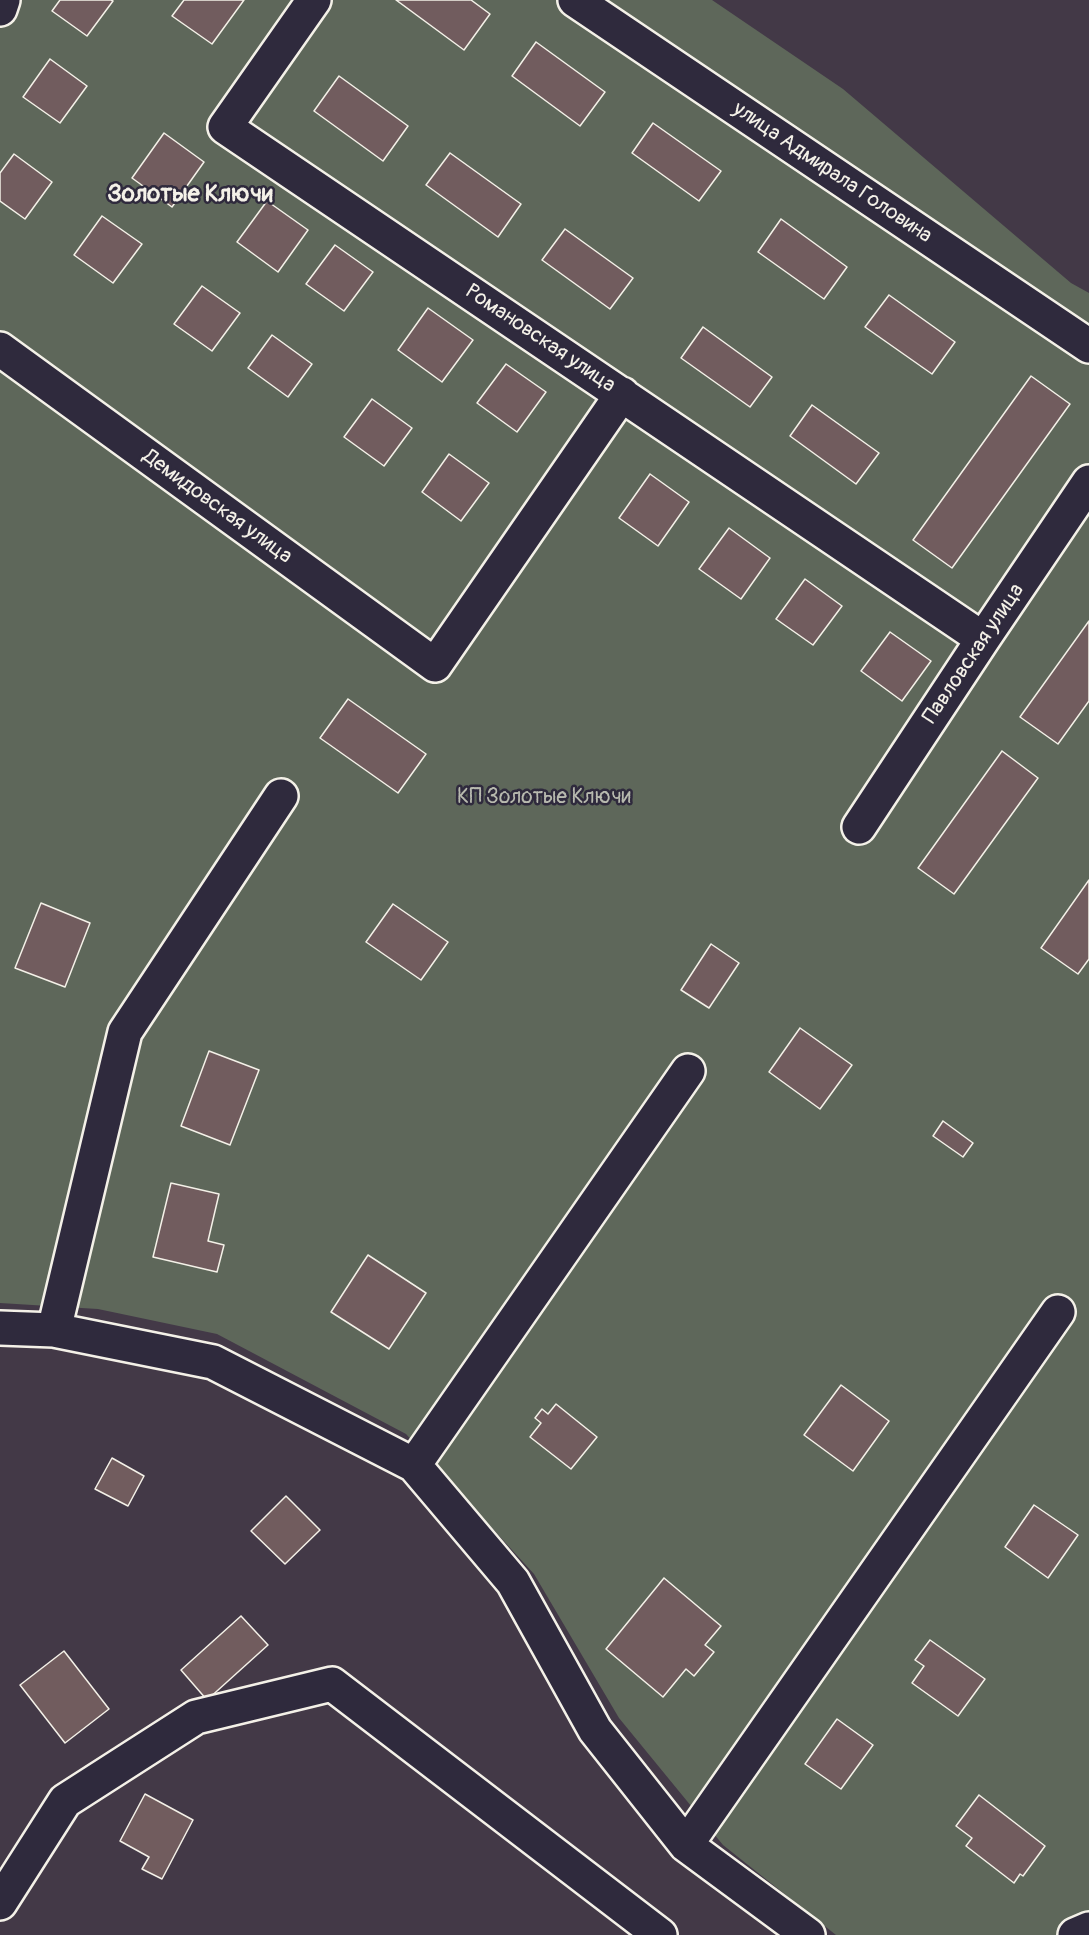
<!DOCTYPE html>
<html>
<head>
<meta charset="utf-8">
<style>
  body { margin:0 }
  canvas { display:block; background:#433947 }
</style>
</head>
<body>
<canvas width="1089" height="1935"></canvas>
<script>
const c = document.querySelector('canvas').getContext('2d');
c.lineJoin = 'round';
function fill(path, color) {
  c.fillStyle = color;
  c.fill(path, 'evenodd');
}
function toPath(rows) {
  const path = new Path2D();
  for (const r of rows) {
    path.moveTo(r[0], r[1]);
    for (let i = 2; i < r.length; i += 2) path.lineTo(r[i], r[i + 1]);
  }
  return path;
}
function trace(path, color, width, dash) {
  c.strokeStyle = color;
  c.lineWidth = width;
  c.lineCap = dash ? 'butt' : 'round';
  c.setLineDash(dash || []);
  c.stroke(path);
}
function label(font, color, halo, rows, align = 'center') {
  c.font = font + ' Pangolin,sans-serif';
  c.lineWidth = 5;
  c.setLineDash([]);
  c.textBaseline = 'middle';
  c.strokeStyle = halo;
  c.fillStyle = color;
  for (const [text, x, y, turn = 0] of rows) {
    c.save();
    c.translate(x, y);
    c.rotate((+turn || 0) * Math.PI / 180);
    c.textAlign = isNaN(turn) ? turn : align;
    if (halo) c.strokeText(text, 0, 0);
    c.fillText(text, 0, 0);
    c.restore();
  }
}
fill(toPath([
  [0,0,712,0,843,89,1071,283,1089,293,1089,1935,836,1935,723,1845,619,1718,534,1574,406,1434,217,1334,98,1309,0,1303]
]), '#5e675a');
const building = toPath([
  [60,0,111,0,113,1,87,36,52,11,60,0],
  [184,0,244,0,212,44,172,16,184,0],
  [396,0,471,0,490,14,464,50,396,0],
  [536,42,605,92,580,126,512,76,536,42],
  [50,59,87,86,60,123,23,97,50,59],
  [339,76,408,126,383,161,314,111,339,76],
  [653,123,721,171,699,201,632,153,653,123],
  [164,133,204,162,172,207,132,178,164,133],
  [450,153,521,204,498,237,426,185,450,153],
  [14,154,52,182,25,219,0,201,0,173,14,154],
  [267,201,308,230,278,272,237,242,267,201],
  [102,216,142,244,113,283,74,255,102,216],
  [781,219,847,267,824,299,758,252,781,219],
  [565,229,633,278,610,309,542,260,565,229],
  [335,245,373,272,344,311,306,284,335,245],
  [202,286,240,313,212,351,174,324,202,286],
  [889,295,955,342,932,374,865,327,889,295],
  [428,308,473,340,442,382,398,350,428,308],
  [703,327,772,377,750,407,681,358,703,327],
  [272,335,312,364,288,397,248,368,272,335],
  [506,364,546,392,517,432,477,403,506,364],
  [1031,376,1070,404,952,568,913,540,1031,376],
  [372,399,412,428,384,466,344,437,372,399],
  [812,405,879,453,856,484,790,436,812,405],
  [449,454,489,483,461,521,422,492,449,454],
  [650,474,689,502,658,546,619,518,650,474],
  [729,528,770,558,741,599,699,569,729,528],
  [805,579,842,606,813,645,776,619,805,579],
  [1089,621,1089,701,1058,744,1020,717,1089,621],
  [890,632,931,661,902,701,861,671,890,632],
  [348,699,426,754,398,793,320,738,348,699],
  [1002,751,1038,778,954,894,918,868,1002,751],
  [1089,880,1089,959,1078,974,1041,948,1089,880],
  [41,903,90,923,65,987,15,968,41,903],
  [393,904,448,942,421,980,366,942,393,904],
  [711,944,739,963,709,1008,681,990,711,944],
  [800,1028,852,1065,820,1109,769,1072,800,1028],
  [209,1051,259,1070,230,1145,181,1126,209,1051],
  [943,1121,973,1143,963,1157,933,1136,943,1121],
  [171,1183,219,1194,208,1241,224,1245,217,1272,153,1257,171,1183],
  [368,1255,426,1293,389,1349,331,1312,368,1255],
  [841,1385,889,1421,853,1471,804,1435,841,1385],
  [556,1404,597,1437,571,1469,530,1437,541,1423,535,1418,542,1409,548,1414,556,1404],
  [112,1458,144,1476,128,1506,95,1489,112,1458],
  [286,1496,320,1530,285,1564,251,1531,286,1496],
  [1034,1505,1078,1535,1048,1578,1005,1547,1034,1505],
  [664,1578,721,1626,705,1645,714,1652,694,1676,686,1669,663,1697,606,1649,664,1578],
  [241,1616,268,1645,207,1700,181,1670,241,1616],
  [930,1640,985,1679,958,1716,912,1683,924,1666,915,1660,930,1640],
  [64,1651,109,1709,65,1743,20,1685,64,1651],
  [837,1719,873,1745,841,1789,805,1764,837,1719],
  [145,1794,193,1820,162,1879,142,1869,149,1857,120,1841,145,1794],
  [979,1795,1045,1846,1023,1876,1020,1874,1014,1883,966,1846,972,1838,956,1826,979,1795]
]);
fill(building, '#715c5e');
trace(building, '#f4f1e8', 1.5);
const minor = toPath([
  [314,0,225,127,983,639],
  [575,0,1089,346],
  [0,9,3,0],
  [0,349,435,665,622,394],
  [859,827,983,639,1089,482],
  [0,1328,54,1330,213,1362,414,1465,513,1582,595,1730,686,1845,808,1935],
  [54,1330,125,1032,281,796],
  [414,1465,688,1071],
  [686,1845,1058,1312],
  [0,1903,65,1801,196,1717,332,1684,660,1935],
  [1075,1935,1089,1929]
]);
trace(minor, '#f4f1e8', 38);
trace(minor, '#2f2a3d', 33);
label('21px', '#f4f1e8', '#2f2a3d', [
  ["улица Адмирала Головина",832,173,34],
  ["Романовская улица",540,339,34],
  ["Демидовская улица",217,507,36],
  ["Павловская улица",974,654,-56]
]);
label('21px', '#b8baaf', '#2f2a3d', [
  ["КП Золотые Ключи",544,798]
]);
label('bold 24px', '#f4f1e8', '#2f2a3d', [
  ["Золотые Ключи",190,195]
]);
</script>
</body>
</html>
